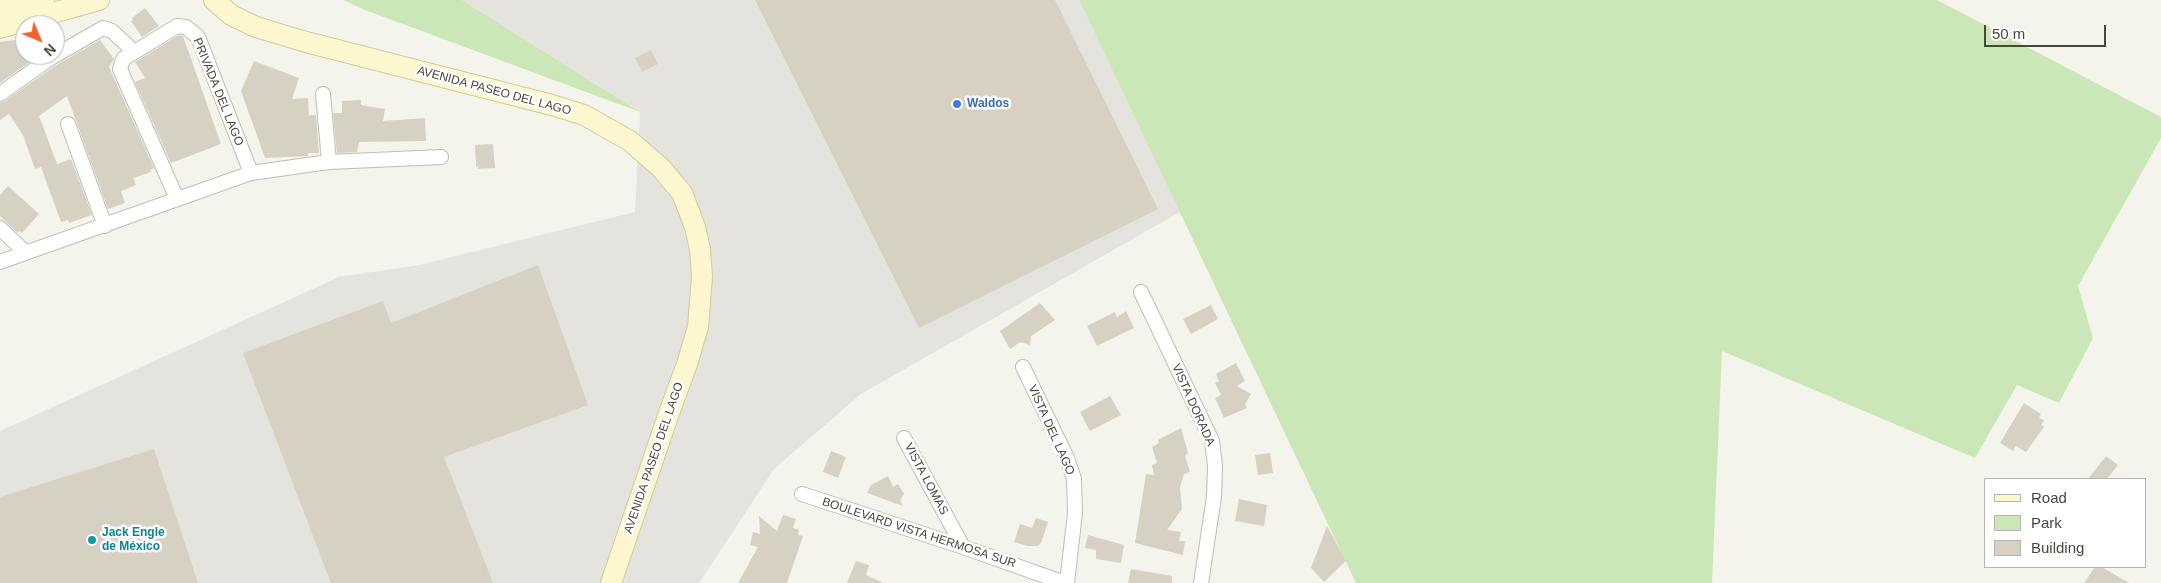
<!DOCTYPE html>
<html>
<head>
<meta charset="utf-8">
<style>
  body { margin:0 }
  #map { position:relative; width:2161px; height:583px; overflow:hidden; background:#f5f4ec; font-family:Arial,sans-serif }
  canvas { display:block }
  .legend { position:absolute; left:1984px; top:478px; width:162px; height:90px; box-sizing:border-box; background:#fff; border:1px solid #b6b5b0; margin:0; padding:6px 9px; list-style:none; font-size:15px; color:#49463a }
  .legend li { display:flex; align-items:center; gap:10px; height:25px }
  .legend b { width:25px; border:1px solid #b6b5b0 }
  .north { position:absolute; left:15px; top:15px; width:50px; height:50px; box-sizing:border-box; background:#fff; border:1px solid #b6b5b0; border-radius:50%; rotate:135deg; font-size:14px; font-weight:700; line-height:20px; text-align:center; color:#49463a }
  .north::after { content:''; display:block; margin:auto; width:18px; height:22px; background:#ee632a; clip-path:polygon(50% 0,100% 100%,50% 72%,0 100%) }
  .scale { position:absolute; left:1984px; top:25px; width:122px; height:22px; box-sizing:border-box; border:2px solid #49463a; border-top:0; padding-left:6px; font-size:15px; line-height:18px; white-space:nowrap; color:#49463a; -webkit-text-stroke:4px #fff; paint-order:stroke }
</style>
</head>
<body>
<div id="map">
<canvas width="2161" height="583"></canvas>
<ul class="legend">
<li><b style="height:6px;background:#fcf7cf"></b>Road</li>
<li><b style="height:14px;background:#cbe7b8"></b>Park</li>
<li><b style="height:14px;background:#d6d1c2"></b>Building</li>
</ul>
<div class="north">N</div>
<div class="scale">50 m</div>
</div>
<script>
const c = document.querySelector('canvas').getContext('2d');
c.lineJoin = 'round';
function fill(path, color) {
  c.fillStyle = color;
  c.fill(path, 'evenodd');
}
function toPath(rows) {
  const path = new Path2D();
  for (const r of rows) {
    path.moveTo(r[0], r[1]);
    for (let i = 2; i < r.length; i += 2) path.lineTo(r[i], r[i + 1]);
  }
  return path;
}
function trace(path, color, width, dash) {
  c.strokeStyle = color;
  c.lineWidth = width;
  c.lineCap = dash ? 'butt' : 'round';
  c.setLineDash(dash || []);
  c.stroke(path);
}
function label(font, color, halo, rows, align = 'center') {
  c.font = font + ' Arial,sans-serif';
  c.lineWidth = 5;
  c.setLineDash([]);
  c.textBaseline = 'middle';
  c.strokeStyle = halo;
  c.fillStyle = color;
  for (const [text, x, y, turn = 0] of rows) {
    c.save();
    c.translate(x, y);
    c.rotate((+turn || 0) * Math.PI / 180);
    c.textAlign = isNaN(turn) ? turn : align;
    if (halo) c.strokeText(text, 0, 0);
    c.fillText(text, 0, 0);
    c.restore();
  }
}
fill(toPath([
  [462,0,1079,0,1180,212,861,394,774,469,699,583,0,583,0,431,339,277,419,265,635,212,640,112]
]), '#e5e3dd');
fill(toPath([
  [343,0,462,0,640,112,365,10],
  [1079,0,1937,0,2161,117,2161,138,2078,286,2093,338,2059,403,2017,385,1975,458,1722,351,1712,583,1356,583]
]), '#cbe7b8');
fill(toPath([
  [755,0,1055,0,1158,209,919,328],
  [145,8,159,26,142,37,131,21,133,20,132,18],
  [179,35,183,36,221,144,171,163,135,82,145,78,135,62],
  [15,40,30,62,0,83,0,42],
  [100,40,114,59,109,67,154,168,150,170,151,172,133,178,136,185,121,191,125,203,108,209,67,96,39,116,57,164,71,159,92,215,69,223,68,220,61,222,41,167,35,169,23,135,9,114,0,120,0,103,5,101,55,66],
  [651,50,658,64,642,72,635,58],
  [254,61,299,78,292,99,308,98,309,115,316,115,319,153,308,153,308,156,265,158,241,91],
  [361,100,361,105,385,109,383,121,425,118,426,141,359,142,357,152,337,153,333,113,342,113,342,101],
  [493,144,495,168,478,169,478,166,476,166,475,145],
  [8,186,39,214,22,233,19,231,18,233,0,216,0,195],
  [538,265,588,405,444,457,493,583,331,583,243,353,383,301,391,323],
  [1040,303,1055,320,1031,336,1030,345,1020,342,1010,349,1000,331],
  [1211,305,1218,319,1191,334,1183,319],
  [1126,311,1134,328,1097,346,1087,326,1115,312,1117,317],
  [1236,363,1245,381,1237,386,1251,394,1245,404,1247,408,1224,418,1215,398,1221,395,1215,383,1219,381,1216,374],
  [1110,396,1121,415,1090,431,1080,412],
  [2024,403,2041,414,2039,418,2044,420,2041,425,2044,427,2026,452,2016,446,2013,451,2000,443],
  [1181,428,1188,453,1185,456,1190,472,1184,474,1180,487,1182,509,1167,530,1181,532,1179,541,1185,541,1183,555,1135,543,1146,474,1154,475,1152,465,1157,463,1152,447,1159,443,1158,440],
  [154,449,198,583,0,583,0,497],
  [831,451,846,457,838,478,823,472],
  [1270,453,1273,473,1258,475,1255,455],
  [2106,456,2118,465,2107,479,2088,479],
  [888,476,893,487,898,484,904,494,900,500,903,506,867,493,871,485],
  [1239,499,1267,505,1264,526,1235,521],
  [783,515,796,519,793,528,799,530,798,535,803,536,787,583,738,583,758,547,750,545,753,532,760,534,759,516,777,531],
  [1036,518,1048,522,1041,543,1038,546,1028,546,1014,542,1020,524,1032,528],
  [1327,526,1346,561,1324,582,1311,568],
  [1088,535,1124,545,1121,563,1096,559,1096,550,1085,548],
  [856,561,869,565,866,575,883,583,847,583],
  [2095,567,2102,567,2129,583,2084,583],
  [1131,569,1172,576,1172,583,1128,583]
]), '#d6d1c2');
const street = toPath([
  [0,94,49,59,103,28,112,31,128,46],
  [323,94,329,162],
  [68,124,105,226],
  [177,199,120,69,123,59,177,26,186,27,198,37,251,173],
  [0,228,25,252],
  [0,262,251,173,329,162,441,157],
  [1141,292,1212,441,1215,466,1214,497,1201,583],
  [1023,367,1067,458,1074,479,1075,513,1067,583],
  [904,438,963,547],
  [802,494,963,547,1065,583]
]);
const secondary = toPath([
  [214,0,231,15,256,27,306,42,552,105,584,115,630,141,661,168,682,193,695,227,700,249,702,277,698,327,687,364,669,413,611,583],
  [0,10,44,0],
  [0,28,99,0]
]);
trace(street, '#c0bdaf', 16);
trace(secondary, '#d2cb9e', 22);
trace(street, '#fff', 14);
trace(secondary, '#fcf7cf', 20);
for (const [x, y, r, color] of [
  [957,104,5,"#3f7fe0"],
  [92,540,5,"#0f9aa8"]
]) {
  const dot = new Path2D();
  dot.arc(x, y, r, 0, 2 * Math.PI);
  c.fillStyle = color;
  c.fill(dot);
  trace(dot, '#fff', 2);
}
label('12px', '#49463a', '#fff', [
  ["AVENIDA PASEO DEL LAGO",494,91,15],
  ["PRIVADA DEL LAGO",218,92,68],
  ["VISTA DORADA",1193,405,66],
  ["VISTA DEL LAGO",1051,430,66],
  ["AVENIDA PASEO DEL LAGO",654,458,-71],
  ["VISTA LOMAS",926,479,62],
  ["BOULEVARD VISTA HERMOSA SUR",919,533,18]
]);
label('bold 12px', '#366cbe', '#fff', [
  ["Waldos",967,104]
], 'left');
label('bold 12px', '#0d838f', '#fff', [
  ["Jack Engle",102,533],
  ["de México",102,547]
], 'left');
</script>
</body>
</html>
